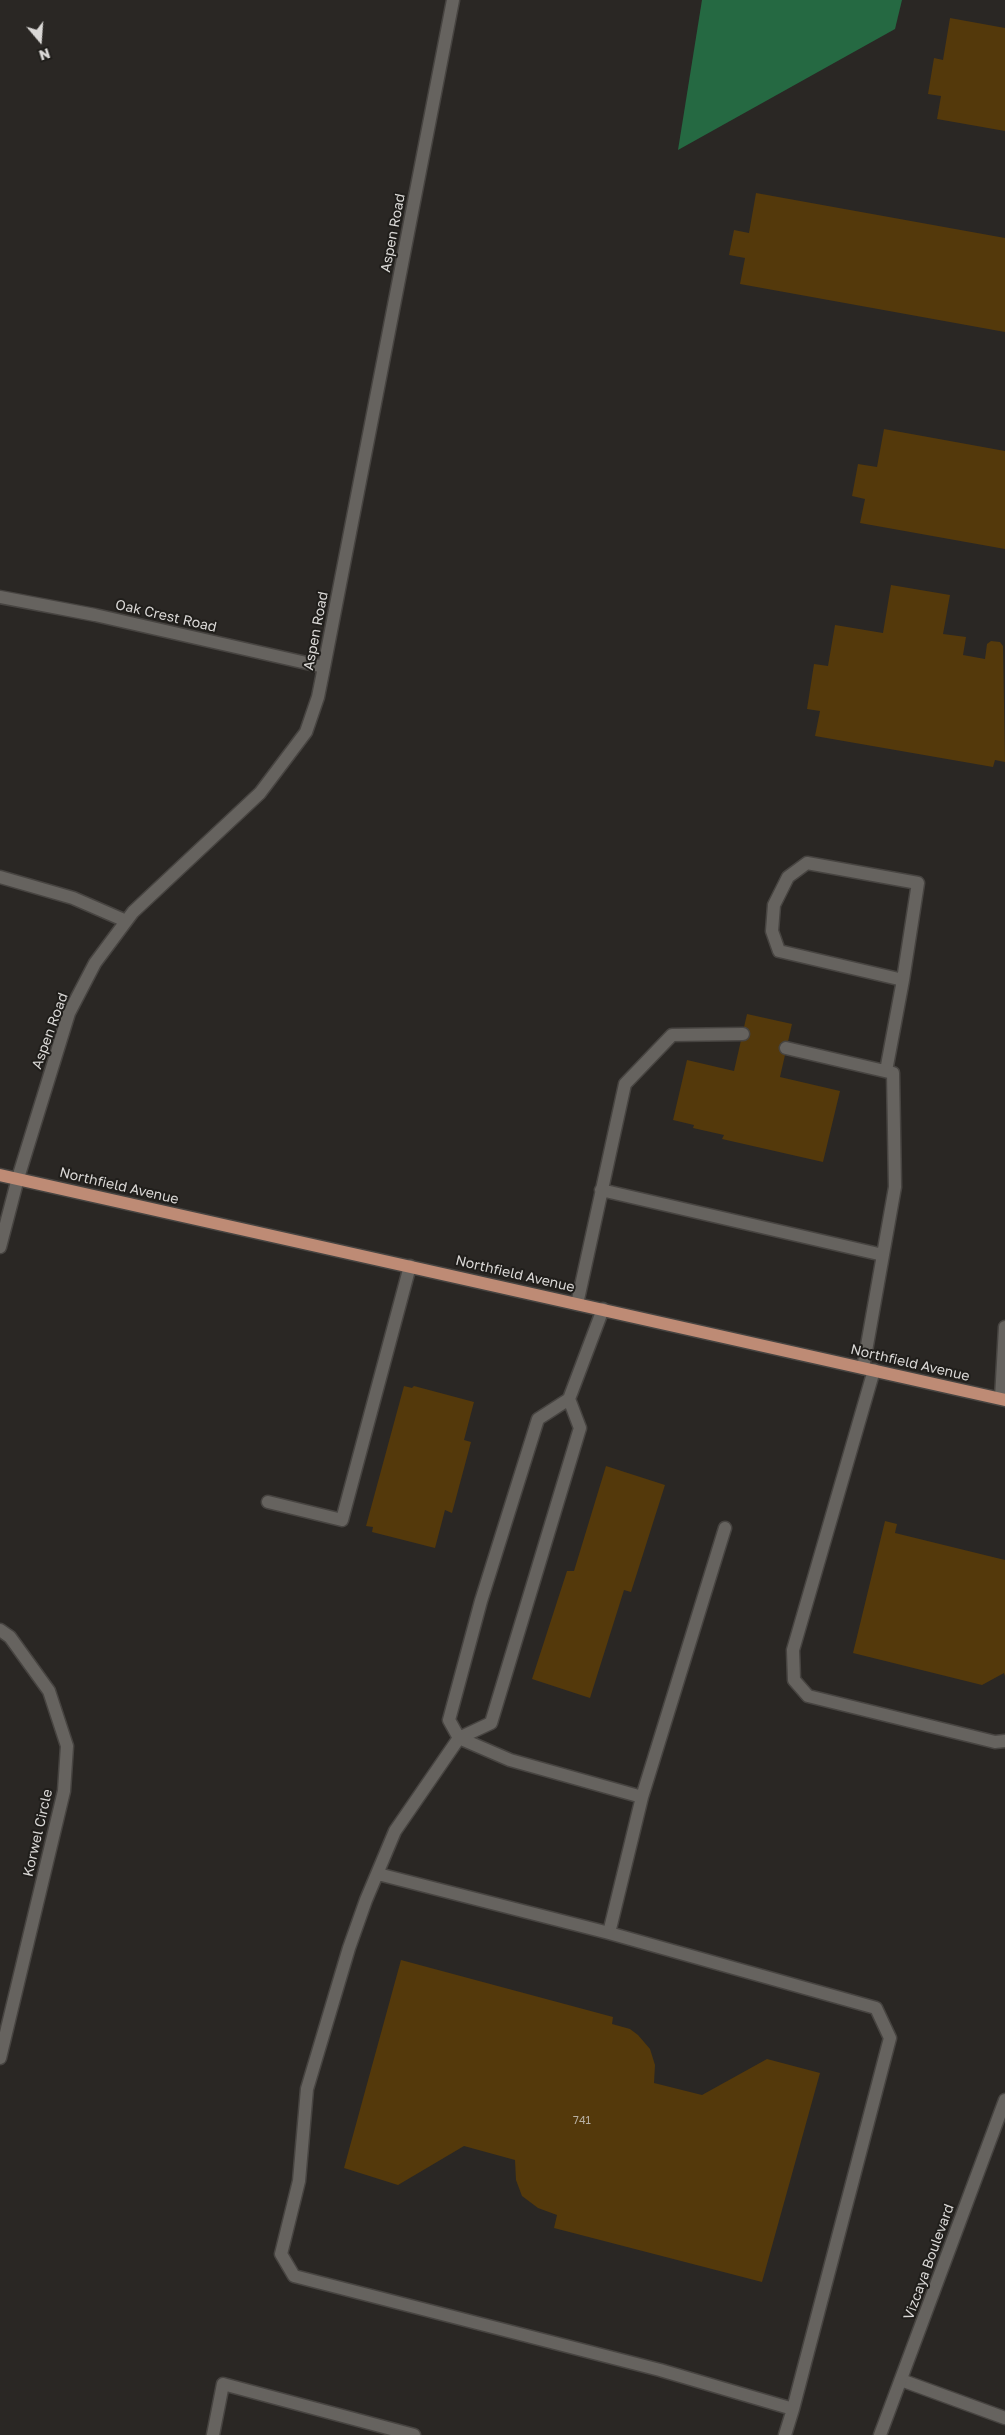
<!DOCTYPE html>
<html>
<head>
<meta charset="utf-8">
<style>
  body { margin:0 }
  #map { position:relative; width:1005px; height:2435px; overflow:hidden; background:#2a2724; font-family:"Golos Text",sans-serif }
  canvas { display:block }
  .north { position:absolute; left:15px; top:15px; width:50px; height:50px; -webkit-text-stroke:4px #201e1b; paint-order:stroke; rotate:162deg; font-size:14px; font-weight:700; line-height:20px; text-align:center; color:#dad8d6 }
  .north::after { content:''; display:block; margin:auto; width:18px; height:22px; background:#dad8d6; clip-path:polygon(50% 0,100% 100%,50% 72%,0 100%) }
</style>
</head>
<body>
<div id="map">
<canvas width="1005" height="2435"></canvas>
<div class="north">N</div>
</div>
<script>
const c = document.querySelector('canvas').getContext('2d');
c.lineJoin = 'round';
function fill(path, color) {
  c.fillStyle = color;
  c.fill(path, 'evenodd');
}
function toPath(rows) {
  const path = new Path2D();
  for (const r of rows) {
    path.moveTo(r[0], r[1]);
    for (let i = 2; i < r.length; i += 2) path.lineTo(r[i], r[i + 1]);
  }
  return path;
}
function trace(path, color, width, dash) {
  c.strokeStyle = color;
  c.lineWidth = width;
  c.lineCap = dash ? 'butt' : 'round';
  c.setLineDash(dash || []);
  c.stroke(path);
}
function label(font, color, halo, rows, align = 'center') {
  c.font = font + ' "Golos Text",sans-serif';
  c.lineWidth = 4;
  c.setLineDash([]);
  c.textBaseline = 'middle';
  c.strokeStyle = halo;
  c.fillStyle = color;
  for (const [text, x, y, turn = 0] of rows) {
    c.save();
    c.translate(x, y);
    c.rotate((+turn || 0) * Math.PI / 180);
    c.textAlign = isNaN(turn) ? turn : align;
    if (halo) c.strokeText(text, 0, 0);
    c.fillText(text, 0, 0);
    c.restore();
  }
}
fill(toPath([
  [702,0,902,0,895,29,678,150]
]), '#256942');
fill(toPath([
  [950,18,1005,28,1005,131,937,119,941,96,928,94,934,58,943,60],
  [756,193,1005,238,1005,332,740,284,745,258,729,255,734,230,749,233],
  [884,429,1005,451,1005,549,860,523,865,499,852,496,858,464,877,467],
  [891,585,950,595,943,634,966,637,963,655,985,659,987,644,991,641,1000,642,1003,646,1005,762,995,760,993,767,815,736,820,711,807,709,814,664,828,666,835,625,883,633],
  [747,1014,792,1024,780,1077,840,1091,823,1162,722,1139,724,1135,693,1128,694,1125,673,1120,687,1060,734,1071],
  [404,1386,412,1388,414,1386,474,1402,464,1440,471,1442,452,1513,445,1510,435,1548,372,1532,373,1527,366,1526],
  [606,1466,665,1485,631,1592,624,1590,590,1698,532,1679,567,1571,574,1571],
  [885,1521,897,1524,895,1533,1005,1560,1005,1676,1004,1673,982,1685,853,1653],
  [401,1960,613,2017,612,2024,630,2029,638,2035,650,2049,655,2065,654,2083,702,2095,767,2059,820,2073,762,2282,554,2228,557,2215,538,2208,522,2196,516,2180,515,2160,464,2146,398,2185,344,2168]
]), '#54390b');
const lane = toPath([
  [786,1048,893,1073,895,1187,863,1368],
  [886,1071,903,980,918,883,807,863,788,877,774,905,772,931,779,951,903,980],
  [601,1190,883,1255],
  [577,1304,625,1084,672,1035,743,1034],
  [603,1309,569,1399,538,1419,481,1601,449,1720,459,1738,510,1760,642,1797],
  [874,1370,793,1650,794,1680,808,1696,995,1742,1005,1741],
  [569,1399,580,1428,491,1723,459,1738,395,1831,366,1900,349,1948,307,2089,299,2181,281,2254,294,2276,660,2370,793,2409,890,2038,876,2008,609,1933,642,1797,725,1528],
  [268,1502,342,1520,410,1266],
  [378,1874,609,1933],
  [901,2380,1005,2418],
  [213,2435,223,2384,414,2435],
  [785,2435,793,2409]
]);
const street = toPath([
  [0,597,95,615,324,667],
  [0,877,73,898,126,921],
  [0,1247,18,1178,69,1013,95,963,133,912,260,793,306,732,318,697,324,667,453,0],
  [1001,1398,1005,1327],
  [0,1630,10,1637,49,1691,67,1746,64,1791,0,2058],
  [880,2435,1005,2100]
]);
const primary = toPath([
  [0,1175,1005,1400]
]);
trace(lane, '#474441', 15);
trace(street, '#474441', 15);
trace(primary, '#474441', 15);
trace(lane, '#66635f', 12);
trace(street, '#66635f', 12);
trace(primary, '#be8b75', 12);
label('11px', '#b8b0a3', null, [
  ["741",582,2121]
]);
label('14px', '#dad8d6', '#201e1b', [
  ["Aspen Road",393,233,-79],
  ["Oak Crest Road",166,616,13],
  ["Aspen Road",316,631,-79],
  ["Aspen Road",50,1031,-70],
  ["Northfield Avenue",119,1186,13],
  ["Northfield Avenue",515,1274,13],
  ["Northfield Avenue",910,1363,13],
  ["Korwel Circle",38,1833,-77],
  ["Vizcaya Boulevard",929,2262,-70]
]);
</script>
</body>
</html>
